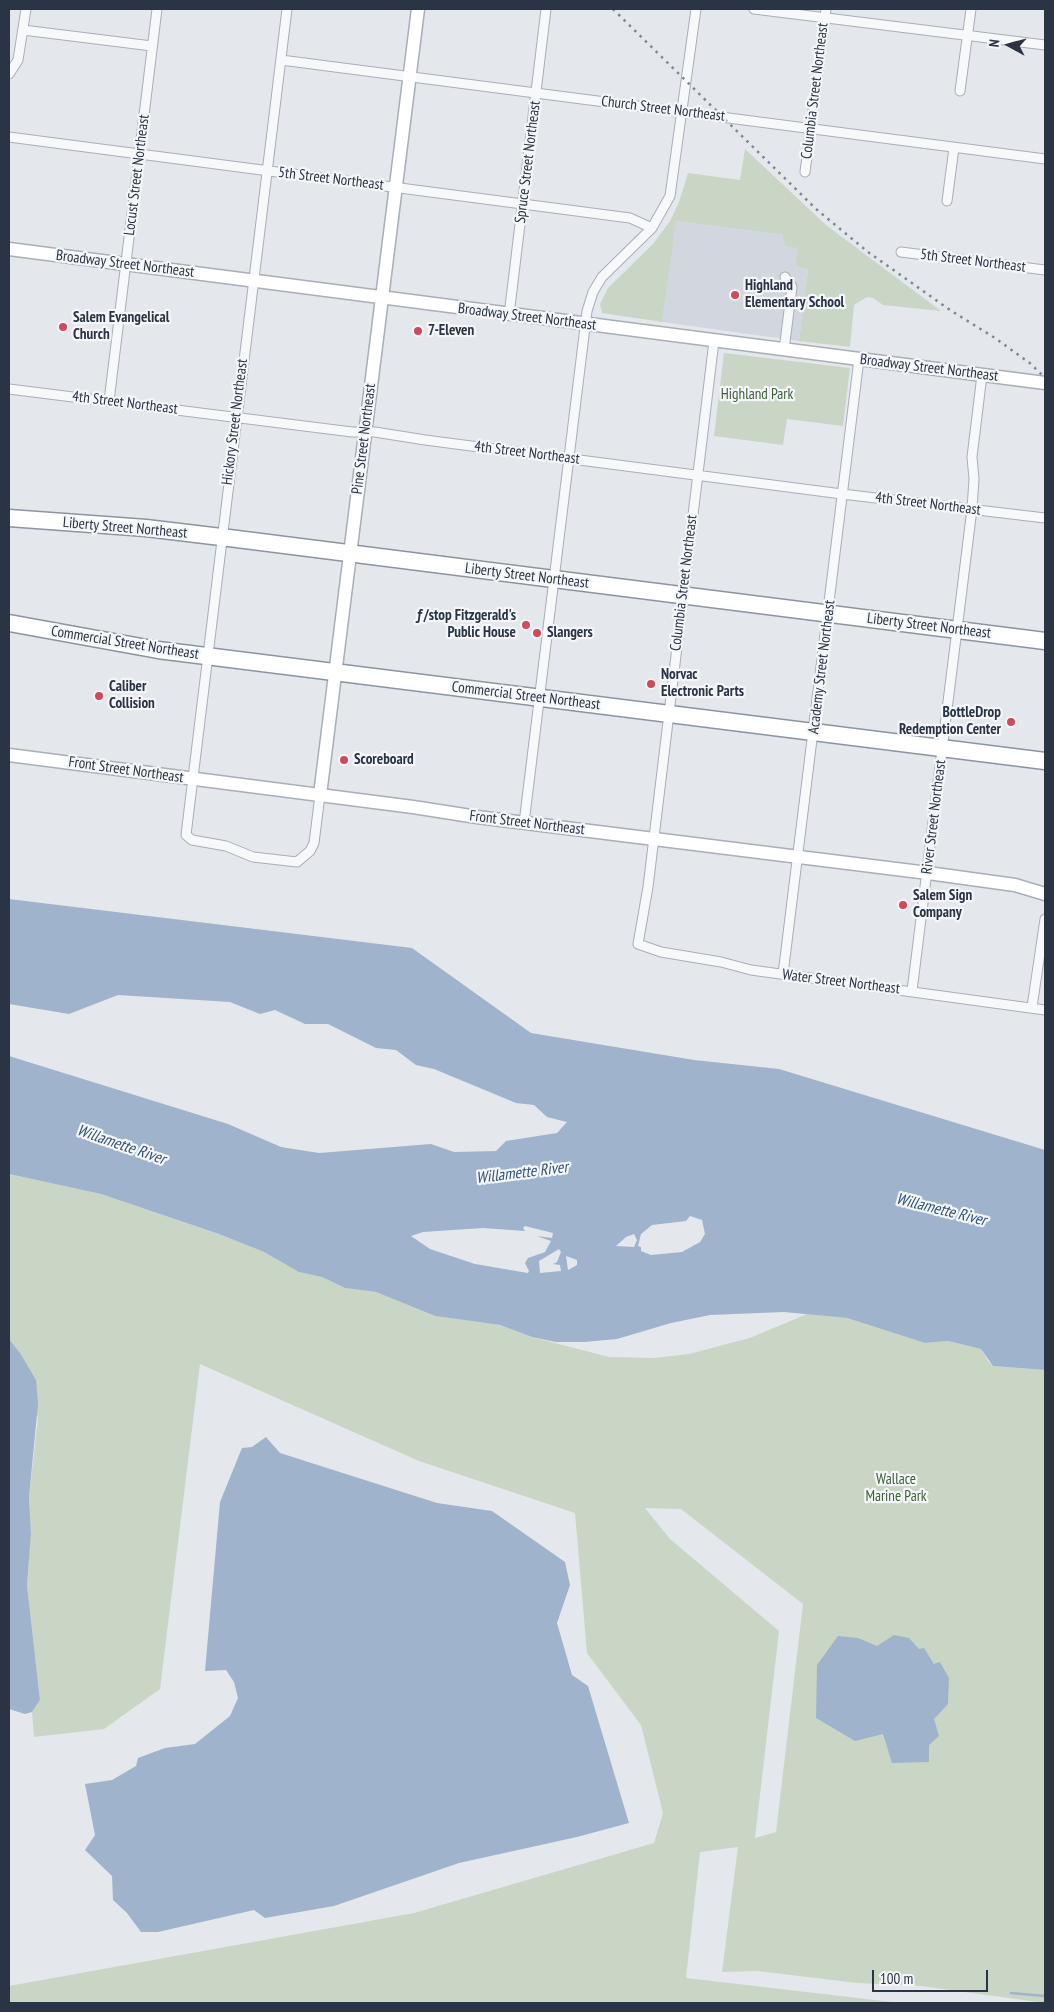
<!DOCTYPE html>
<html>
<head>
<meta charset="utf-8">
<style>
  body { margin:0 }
  #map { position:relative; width:1054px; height:2012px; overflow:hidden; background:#e4e7ec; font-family:"PT Sans Narrow",sans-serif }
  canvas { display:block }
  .frame { position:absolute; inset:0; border:10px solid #2b3445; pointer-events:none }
  .north { position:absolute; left:984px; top:20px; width:50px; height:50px; -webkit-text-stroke:4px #f4f6f9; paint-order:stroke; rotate:277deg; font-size:14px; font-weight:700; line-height:20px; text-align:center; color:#2b3445 }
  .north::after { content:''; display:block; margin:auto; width:18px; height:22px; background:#2b3445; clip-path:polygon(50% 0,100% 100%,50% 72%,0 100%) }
  .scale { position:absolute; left:872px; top:1970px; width:116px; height:22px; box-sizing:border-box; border:2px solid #2b3445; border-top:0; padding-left:6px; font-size:15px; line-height:18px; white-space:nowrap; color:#2b3445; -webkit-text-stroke:4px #f4f6f9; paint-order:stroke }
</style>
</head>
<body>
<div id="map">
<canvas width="1054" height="2012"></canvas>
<div class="frame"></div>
<div class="north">N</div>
<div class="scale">100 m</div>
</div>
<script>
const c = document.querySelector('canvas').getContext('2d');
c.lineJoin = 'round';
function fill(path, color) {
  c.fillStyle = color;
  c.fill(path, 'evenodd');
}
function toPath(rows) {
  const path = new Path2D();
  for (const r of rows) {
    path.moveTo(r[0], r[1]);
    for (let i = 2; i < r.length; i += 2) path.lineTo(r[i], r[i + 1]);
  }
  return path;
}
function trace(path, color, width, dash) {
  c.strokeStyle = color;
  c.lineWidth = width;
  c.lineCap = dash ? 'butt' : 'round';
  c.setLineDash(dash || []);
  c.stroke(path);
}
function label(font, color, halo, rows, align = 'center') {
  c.font = font + ' "PT Sans Narrow",sans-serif';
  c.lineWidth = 4.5;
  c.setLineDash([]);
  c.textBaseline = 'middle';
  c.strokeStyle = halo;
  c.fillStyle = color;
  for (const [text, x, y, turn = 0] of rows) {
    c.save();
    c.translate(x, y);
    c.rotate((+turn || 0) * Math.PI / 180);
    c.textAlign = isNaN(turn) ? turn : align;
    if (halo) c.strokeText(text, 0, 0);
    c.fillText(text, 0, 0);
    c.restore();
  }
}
fill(toPath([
  [675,221,783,235,798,248,799,267,808,268,799,341,662,322]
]), '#d2d6de');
fill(toPath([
  [745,149,826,225,941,311,883,305,873,298,867,297,854,305,850,347,799,341,808,269,799,267,796,264,798,248,786,246,783,241,783,235,676,221,662,322,602,313,600,304,608,288,653,244,670,221,679,202,688,173,740,180],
  [724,353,850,368,843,426,787,419,783,445,714,436],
  [9,1174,101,1194,219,1234,264,1252,300,1272,322,1277,345,1288,376,1292,435,1316,500,1325,532,1337,609,1357,654,1358,689,1354,750,1338,807,1314,847,1318,925,1343,948,1341,981,1349,988,1361,993,1366,1045,1370,1045,2003,921,1986,857,1983,758,1971,722,1972,738,1847,700,1852,686,1978,901,2003,9,2003,9,1986,414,1913,654,1843,663,1813,641,1725,587,1653,575,1513,419,1461,200,1364,160,1689,104,1729,34,1737,32,1712,40,1700,27,1585,31,1534,29,1497,38,1418,20,1353,9,1339],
  [645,1508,681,1509,803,1604,776,1832,755,1838,779,1631,670,1539]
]), '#c9d6c5');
fill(toPath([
  [9,899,412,948,531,1033,694,1060,779,1069,1045,1150,1045,1370,993,1366,981,1349,948,1341,925,1343,847,1318,784,1312,710,1315,671,1323,617,1339,584,1342,556,1342,532,1337,500,1325,435,1316,376,1292,345,1288,322,1277,299,1272,264,1252,219,1234,101,1194,9,1174,9,1056,228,1124,281,1147,319,1153,431,1144,454,1152,496,1151,506,1141,557,1133,567,1122,547,1117,534,1105,516,1103,434,1069,416,1065,396,1050,376,1048,328,1024,305,1024,275,1010,260,1014,230,1002,118,995,69,1014,9,1004],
  [690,1216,702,1220,705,1234,700,1242,682,1252,651,1255,641,1251,641,1247,638,1246,641,1234,652,1225,686,1221],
  [525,1226,553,1233,552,1238,537,1236,551,1241,545,1252,528,1258,525,1263,529,1271,528,1273,475,1264,430,1249,411,1236,423,1232,483,1228,525,1231,523,1228],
  [634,1234,637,1240,634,1247,616,1246,626,1237],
  [559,1249,561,1252,557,1262,553,1264,560,1265,561,1271,540,1273,539,1261],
  [566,1256,577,1260,577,1265,568,1270],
  [9,1339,20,1353,36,1380,38,1404,29,1497,31,1534,27,1585,40,1700,32,1712,25,1714,9,1709],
  [266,1437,280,1453,437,1503,492,1511,565,1562,570,1585,557,1623,572,1675,588,1686,629,1823,577,1837,459,1863,334,1906,265,1918,254,1910,158,1932,141,1932,127,1913,113,1900,112,1876,85,1850,95,1835,85,1784,112,1780,136,1766,138,1758,165,1748,195,1744,230,1716,238,1698,234,1682,226,1670,205,1671,220,1502,242,1448,252,1447],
  [894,1635,909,1638,919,1649,924,1648,934,1664,940,1662,949,1678,948,1704,934,1719,939,1736,929,1745,929,1762,892,1763,883,1734,855,1741,816,1718,817,1665,838,1636,858,1638,877,1646]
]), '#9fb4cc');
trace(toPath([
  [1011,1993,1045,1996]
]), '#9fb4cc', 2.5);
const street = toPath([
  [287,9,186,835,192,840,226,846,253,857,297,862,310,851,314,843,320,795],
  [754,9,1045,45],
  [23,30,152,46],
  [281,60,1045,159],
  [9,74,18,60,26,9],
  [960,91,971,9],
  [9,137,630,218,652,228],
  [805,172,826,9],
  [947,201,954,148],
  [901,252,1045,270],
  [509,315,546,9],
  [714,341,648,887,638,944,661,952,721,962,751,970,1045,1010],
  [784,350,792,287,785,277],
  [9,389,352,432,375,432,425,440,842,494,1045,518],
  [109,401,157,9],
  [524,823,587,311,593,292,602,277,652,228,670,196,696,9],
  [783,974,859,359],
  [912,991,972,509,974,479,972,457,982,375],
  [1032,1007,1045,919]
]);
const secondary = toPath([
  [9,249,1045,383],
  [9,755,413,807,477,817,928,873,1015,885,1045,894],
  [320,795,418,9]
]);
const highway = toPath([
  [9,518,146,528,221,537,1045,641],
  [9,623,158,650,1045,761]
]);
trace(street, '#a9aeb7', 11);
trace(secondary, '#a9aeb7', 15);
trace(highway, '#8b94a3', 19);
trace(street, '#f7f8fa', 9);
trace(secondary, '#fff', 12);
trace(highway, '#fff', 16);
trace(toPath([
  [613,9,816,209,868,252,950,310,995,338,1031,364,1045,378]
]), '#7d8696', 2.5, [2.5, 5]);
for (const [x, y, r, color] of [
  [735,295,5,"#d1495b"],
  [63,327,5,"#d1495b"],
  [418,331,5,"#d1495b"],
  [526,625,5,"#d1495b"],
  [537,633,5,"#d1495b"],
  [651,684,5,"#d1495b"],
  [99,696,5,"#d1495b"],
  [1011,722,5,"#d1495b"],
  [344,760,5,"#d1495b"],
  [903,905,5,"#d1495b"]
]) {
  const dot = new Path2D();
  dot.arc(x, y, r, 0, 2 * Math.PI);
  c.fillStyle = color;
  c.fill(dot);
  trace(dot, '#f4f6f9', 2);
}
label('15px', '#2b3445', '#f4f6f9', [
  ["Columbia Street Northeast",815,91,-83],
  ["Church Street Northeast",663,109,7],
  ["Spruce Street Northeast",528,162,-83],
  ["Locust Street Northeast",137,175,-83],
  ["5th Street Northeast",331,179,7],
  ["5th Street Northeast",973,261,7],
  ["Broadway Street Northeast",125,264,7],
  ["Broadway Street Northeast",527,317,7],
  ["Broadway Street Northeast",929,368,7],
  ["4th Street Northeast",125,403,7],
  ["Hickory Street Northeast",235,422,-83],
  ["Pine Street Northeast",364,439,-83],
  ["4th Street Northeast",527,453,7],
  ["4th Street Northeast",928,504,7],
  ["Liberty Street Northeast",125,528,5],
  ["Liberty Street Northeast",527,576,7],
  ["Columbia Street Northeast",684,583,-83],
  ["Liberty Street Northeast",929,626,7],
  ["Commercial Street Northeast",125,643,9],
  ["Academy Street Northeast",822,667,-83],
  ["Commercial Street Northeast",526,696,7],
  ["Front Street Northeast",126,770,8],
  ["River Street Northeast",934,817,-83],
  ["Front Street Northeast",527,823,7],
  ["Water Street Northeast",841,982,7]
]);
label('bold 15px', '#2b3445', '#f4f6f9', [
  ["Highland",745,286],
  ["Elementary School",745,303],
  ["Salem Evangelical",73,318],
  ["Church",73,335],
  ["7-Eleven",428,331],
  ["ƒ/stop Fitzgerald's",516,616,"right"],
  ["Public House",516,633,"right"],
  ["Slangers",547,633],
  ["Norvac",661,675],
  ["Electronic Parts",661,692],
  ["Caliber",109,687],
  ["Collision",109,704],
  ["BottleDrop",1001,713,"right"],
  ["Redemption Center",1001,730,"right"],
  ["Scoreboard",354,760],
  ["Salem Sign",913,896],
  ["Company",913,913]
], 'left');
label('15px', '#3f6138', '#f4f6f9', [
  ["Highland Park",757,395],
  ["Wallace",896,1480],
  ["Marine Park",896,1497]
]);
label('italic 16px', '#34527a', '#f4f6f9', [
  ["Willamette River",121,1145,19],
  ["Willamette River",522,1173,-7],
  ["Willamette River",941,1210,14]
]);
</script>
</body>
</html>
